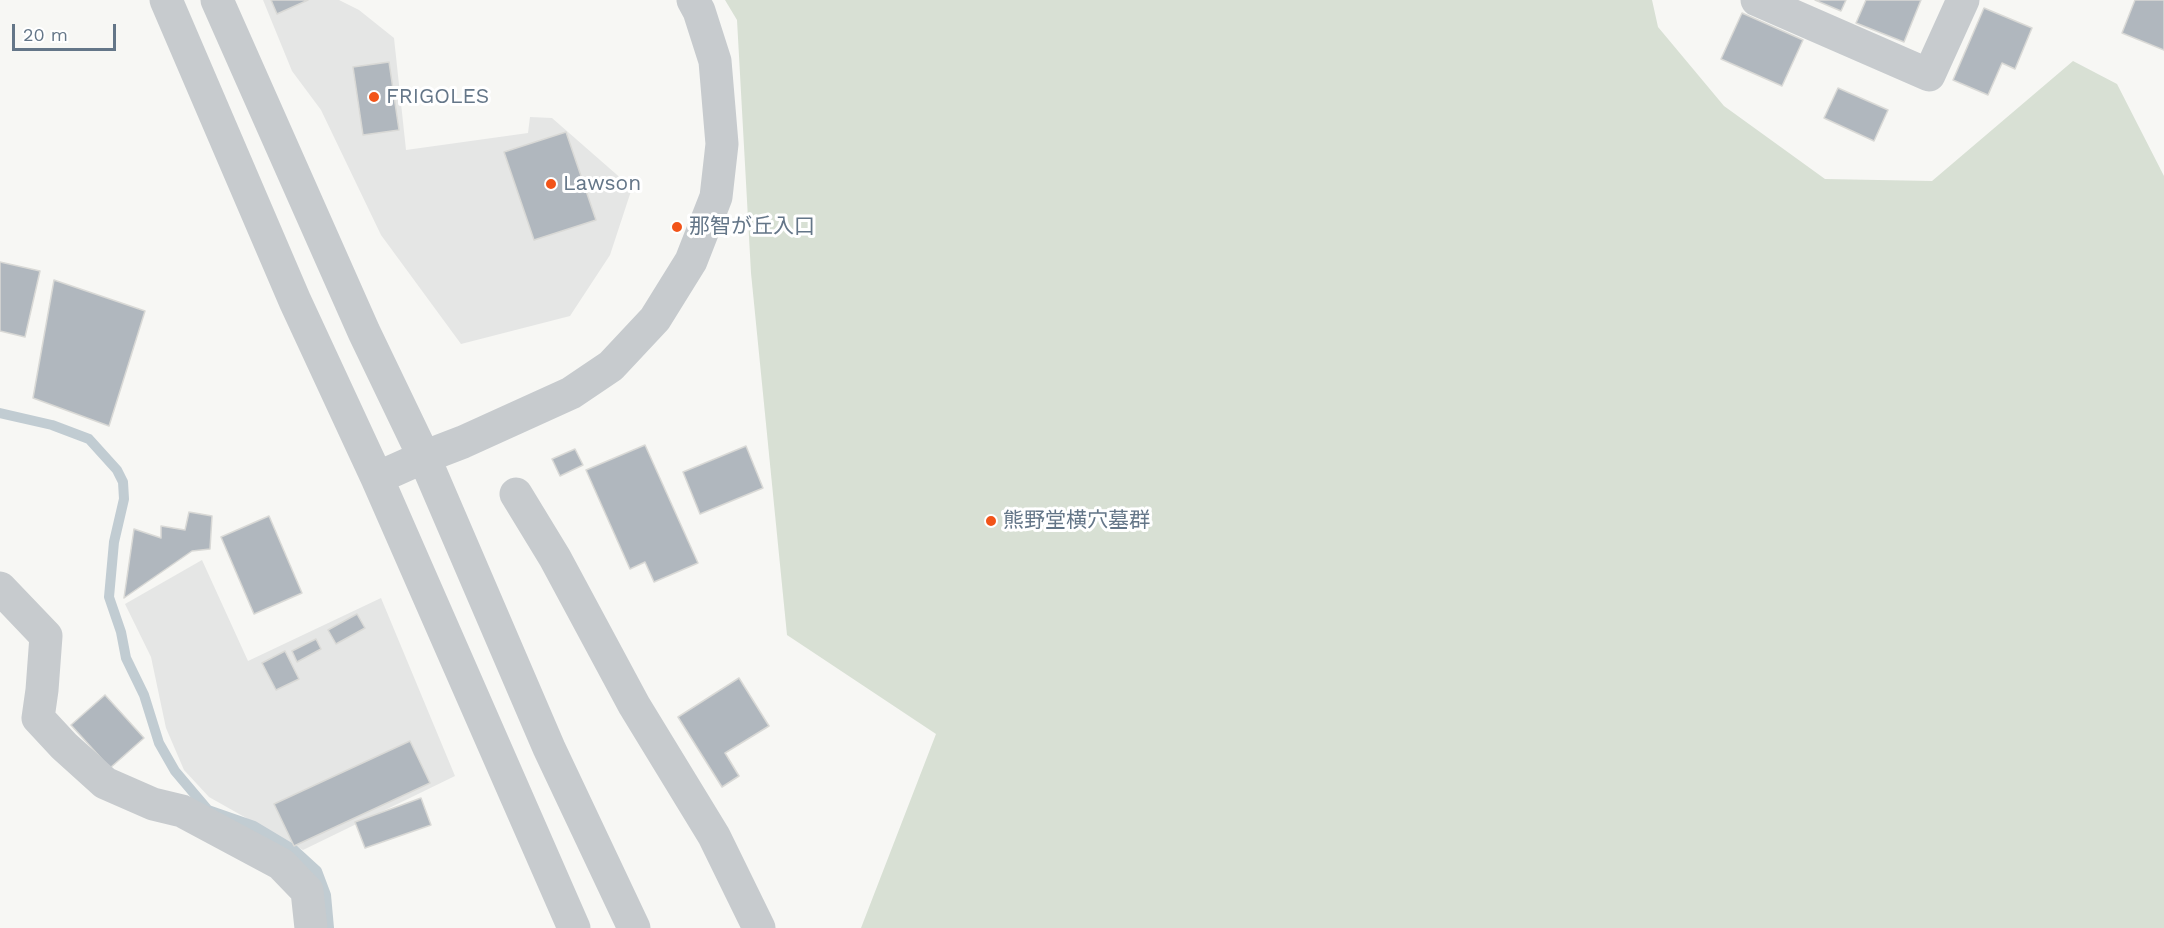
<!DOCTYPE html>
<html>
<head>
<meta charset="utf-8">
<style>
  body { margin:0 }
  #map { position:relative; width:2164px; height:928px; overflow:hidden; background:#f7f7f4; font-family:"Work Sans",sans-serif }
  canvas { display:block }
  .scale { position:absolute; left:12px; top:24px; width:104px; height:27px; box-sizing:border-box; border:3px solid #647688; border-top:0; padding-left:8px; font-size:18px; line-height:21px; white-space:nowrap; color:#647688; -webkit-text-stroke:4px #fff; paint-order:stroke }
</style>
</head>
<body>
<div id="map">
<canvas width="2164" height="928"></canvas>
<div class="scale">20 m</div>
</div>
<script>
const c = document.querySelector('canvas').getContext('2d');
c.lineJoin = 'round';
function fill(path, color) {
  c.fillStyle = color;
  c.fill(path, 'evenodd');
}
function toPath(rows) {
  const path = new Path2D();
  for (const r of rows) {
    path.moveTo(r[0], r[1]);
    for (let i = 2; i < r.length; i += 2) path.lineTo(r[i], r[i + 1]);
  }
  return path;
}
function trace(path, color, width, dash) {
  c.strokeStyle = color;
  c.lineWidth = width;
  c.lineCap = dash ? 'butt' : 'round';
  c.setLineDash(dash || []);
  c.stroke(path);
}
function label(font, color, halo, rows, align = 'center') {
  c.font = font + ' "Work Sans","Noto Sans JP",sans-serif';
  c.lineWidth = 6;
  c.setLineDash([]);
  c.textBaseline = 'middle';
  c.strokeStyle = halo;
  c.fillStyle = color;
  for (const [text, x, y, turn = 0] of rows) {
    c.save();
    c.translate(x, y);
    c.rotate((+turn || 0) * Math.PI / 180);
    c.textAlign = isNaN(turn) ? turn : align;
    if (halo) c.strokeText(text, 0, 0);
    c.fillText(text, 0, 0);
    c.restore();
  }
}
fill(toPath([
  [263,0,339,0,359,10,394,38,406,150,528,133,530,117,552,118,632,188,610,255,570,316,461,344,381,235,321,110,292,71],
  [202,560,248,661,381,598,455,776,303,850,209,797,184,770,166,728,151,657,125,604]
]), '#e5e6e5');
fill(toPath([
  [725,0,1652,0,1658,27,1724,106,1825,179,1932,181,2073,61,2117,84,2164,176,2164,928,861,928,936,734,787,635,751,273,737,20]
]), '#d8e0d4');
trace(toPath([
  [0,413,52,425,89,439,117,470,123,482,124,499,114,542,109,597,121,632,126,658,144,695,159,743,175,771,208,810,254,826,294,850,317,871,326,895,329,928]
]), '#c1ccd2', 10);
const building = toPath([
  [271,0,308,0,277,14,271,0],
  [1815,0,1846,0,1841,11,1815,0],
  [1866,0,1921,0,1904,42,1856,23,1866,0],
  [2135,0,2164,0,2164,50,2122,33,2135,0],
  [1984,8,2032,28,2015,69,2002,63,1988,95,1953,80,1984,8],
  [1742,13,1803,40,1782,86,1721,59,1742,13],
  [389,62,399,130,363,135,353,67,389,62],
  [1838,88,1888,110,1874,141,1824,118,1838,88],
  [566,132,596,220,534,240,504,152,566,132],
  [0,262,40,271,25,337,0,331,0,262],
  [54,280,145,311,109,426,33,398,54,280],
  [645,445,698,563,654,582,645,562,630,569,586,470,645,445],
  [746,446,763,488,700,514,683,472,746,446],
  [575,449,583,465,560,476,552,459,575,449],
  [189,512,212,516,210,549,192,551,124,598,134,529,161,538,161,526,185,530,189,512],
  [269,516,302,593,254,614,221,537,269,516],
  [357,614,365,628,336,644,328,630,357,614],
  [316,639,321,649,297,662,292,651,316,639],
  [285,651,299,679,276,690,262,663,285,651],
  [739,678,769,726,725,753,739,776,722,787,678,717,739,678],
  [105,695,144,738,110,768,71,725,105,695],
  [410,741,430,783,294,846,274,804,410,741],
  [421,798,431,825,365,848,355,822,421,798]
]);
fill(building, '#b0b7be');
trace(building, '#d9d9d6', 1.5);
trace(toPath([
  [1757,0,1929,75,1963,0],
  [516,494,555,558,634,705,714,836,759,928],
  [0,588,46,636,42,690,38,718,64,746,105,783,153,804,182,811,281,864,307,891,311,928]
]), '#c7cbce', 33);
trace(toPath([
  [166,0,295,301,377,478,574,928],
  [217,0,364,332,424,457,549,748,634,928],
  [377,478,424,457,463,442,571,393,611,366,655,319,691,261,716,197,722,144,715,61,699,11,693,0]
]), '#c7cbce', 33);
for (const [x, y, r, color] of [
  [374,97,6,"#f25419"],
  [551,184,6,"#f25419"],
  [677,227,6,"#f25419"],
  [991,521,6,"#f25419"]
]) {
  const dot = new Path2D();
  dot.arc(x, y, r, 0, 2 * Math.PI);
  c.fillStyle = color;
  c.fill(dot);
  trace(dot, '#fff', 2);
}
label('21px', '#647688', '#fff', [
  ["FRIGOLES",386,97],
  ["Lawson",563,184],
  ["那智が丘入口",689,227],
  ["熊野堂横穴墓群",1003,521]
], 'left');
</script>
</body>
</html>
